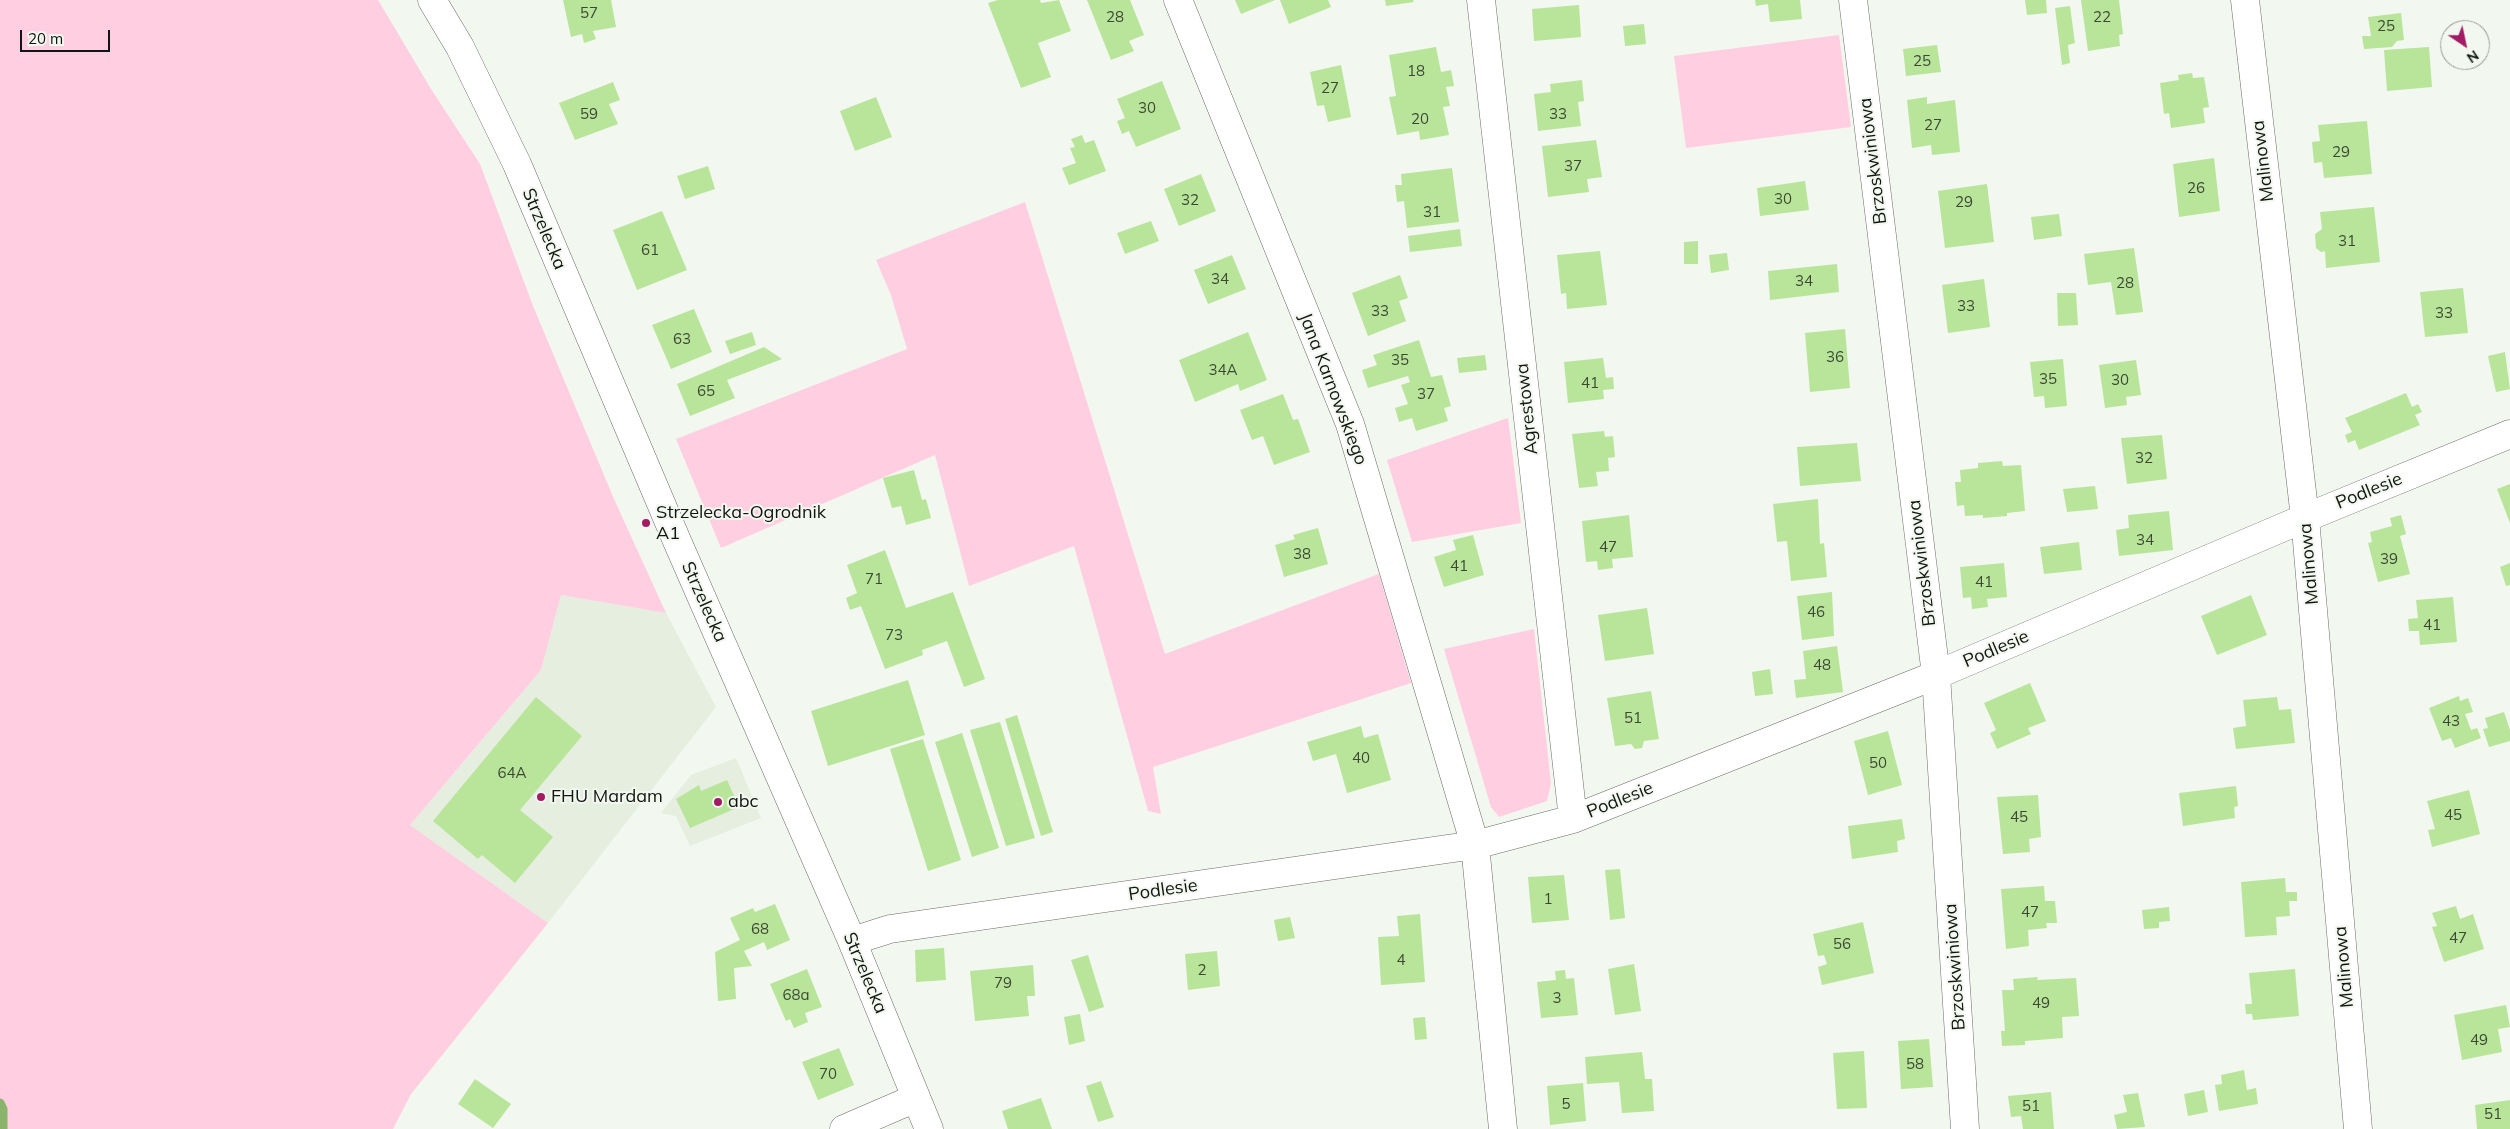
<!DOCTYPE html>
<html>
<head>
<meta charset="utf-8">
<style>
  body { margin:0 }
  #map { position:relative; width:2510px; height:1129px; overflow:hidden; background:#f2f7ef; font-family:Mulish,sans-serif }
  canvas { display:block }
  .north { position:absolute; left:2440px; top:20px; width:50px; height:50px; box-sizing:border-box; background:#f2f7ef; border:1px solid #989c96; border-radius:50%; rotate:146deg; font-size:14px; font-weight:700; line-height:20px; text-align:center; color:#121411 }
  .north::after { content:''; display:block; margin:auto; width:18px; height:22px; background:#a31b65; clip-path:polygon(50% 0,100% 100%,50% 72%,0 100%) }
  .scale { position:absolute; left:20px; top:30px; width:90px; height:22px; box-sizing:border-box; border:2px solid #121411; border-top:0; padding-left:6px; font-size:15px; line-height:18px; white-space:nowrap; color:#121411; -webkit-text-stroke:4px #f2f7ef; paint-order:stroke }
</style>
</head>
<body>
<div id="map">
<canvas width="2510" height="1129"></canvas>
<div class="north">N</div>
<div class="scale">20 m</div>
</div>
<script>
const c = document.querySelector('canvas').getContext('2d');
c.lineJoin = 'round';
function fill(path, color) {
  c.fillStyle = color;
  c.fill(path, 'evenodd');
}
function toPath(rows) {
  const path = new Path2D();
  for (const r of rows) {
    path.moveTo(r[0], r[1]);
    for (let i = 2; i < r.length; i += 2) path.lineTo(r[i], r[i + 1]);
  }
  return path;
}
function trace(path, color, width, dash) {
  c.strokeStyle = color;
  c.lineWidth = width;
  c.lineCap = dash ? 'butt' : 'round';
  c.setLineDash(dash || []);
  c.stroke(path);
}
function label(font, color, halo, rows, align = 'center') {
  c.font = font + ' Mulish,sans-serif';
  c.lineWidth = 4;
  c.setLineDash([]);
  c.textBaseline = 'middle';
  c.strokeStyle = halo;
  c.fillStyle = color;
  for (const [text, x, y, turn = 0] of rows) {
    c.save();
    c.translate(x, y);
    c.rotate((+turn || 0) * Math.PI / 180);
    c.textAlign = isNaN(turn) ? turn : align;
    if (halo) c.strokeText(text, 0, 0);
    c.fillText(text, 0, 0);
    c.restore();
  }
}
fill(toPath([
  [561,595,666,613,716,707,548,923,410,825,541,670],
  [736,758,761,818,690,846,676,816,661,813,691,775]
]), '#e5eedf');
fill(toPath([
  [0,0,378,0,431,89,480,164,533,306,614,499,666,613,561,595,541,670,410,825,548,923,411,1094,393,1129,0,1129],
  [1839,35,1851,127,1686,148,1674,56],
  [1025,202,1165,654,1379,574,1411,683,1153,767,1161,814,1148,811,1074,546,969,586,935,455,721,548,676,439,907,349,891,295,876,260],
  [1508,418,1521,523,1412,542,1387,460],
  [1534,629,1551,784,1547,801,1499,817,1491,807,1444,649]
]), '#ffcee1');
trace(toPath([
  [0,1103,3,1109,3,1129]
]), '#8ab46c', 9);
fill(toPath([
  [563,0,611,0,616,27,593,31,596,39,584,43,582,34,571,37],
  [998,0,1040,0,1041,3,1059,0,1071,31,1038,43,1051,77,1021,88,988,3],
  [1087,0,1130,0,1144,35,1129,41,1134,51,1111,60],
  [1235,0,1275,0,1241,14],
  [1280,0,1328,0,1331,7,1289,24],
  [1385,0,1413,0,1414,2,1386,6],
  [1755,0,1800,0,1802,19,1770,22,1768,4,1756,6],
  [2025,0,2046,0,2047,13,2027,15],
  [2081,0,2119,0,2123,34,2119,35,2120,46,2088,51],
  [1579,5,1581,37,1534,41,1532,9],
  [2070,6,2075,43,2068,45,2070,63,2062,65,2055,8],
  [2401,13,2404,40,2397,41,2392,47,2364,49,2362,36,2371,36,2368,17],
  [1644,24,1646,44,1625,46,1623,26],
  [1937,45,1941,72,1906,76,1903,49],
  [1436,47,1441,72,1451,70,1454,86,1446,87,1450,106,1443,107,1449,135,1420,140,1419,131,1397,135,1389,97,1396,96,1389,55],
  [2429,47,2432,87,2387,91,2384,50],
  [1341,65,1351,117,1328,122,1324,105,1317,106,1310,72],
  [2192,73,2193,78,2204,77,2209,107,2203,108,2205,123,2171,128,2169,113,2164,114,2160,83,2179,80,2178,75],
  [1582,80,1584,101,1578,102,1581,126,1538,131,1534,94,1551,92,1550,84],
  [1162,81,1181,129,1136,147,1129,131,1122,134,1117,121,1125,118,1117,99],
  [613,82,620,100,609,104,618,124,575,140,559,103],
  [876,97,892,137,855,151,840,111],
  [1927,97,1927,104,1955,100,1960,152,1932,155,1931,145,1912,148,1907,100],
  [2367,121,2372,174,2324,178,2322,162,2314,163,2312,142,2320,141,2318,125],
  [1082,135,1085,143,1094,140,1106,171,1069,185,1062,168,1076,163,1070,148,1075,147,1071,139],
  [1596,140,1602,177,1587,179,1589,192,1548,197,1542,146],
  [2214,158,2220,211,2179,217,2173,164],
  [708,166,715,189,685,199,677,176],
  [1452,168,1459,222,1407,228,1404,201,1397,202,1395,185,1402,185,1401,174],
  [1201,174,1216,211,1179,226,1164,189],
  [1805,181,1809,210,1760,216,1757,188],
  [1987,184,1994,242,1945,248,1938,191],
  [2374,207,2380,262,2326,268,2325,251,2321,252,2316,248,2315,234,2322,229,2320,212],
  [662,211,687,270,637,290,613,230],
  [2059,214,2062,236,2034,240,2031,217],
  [1151,221,1159,241,1125,254,1117,233],
  [1460,229,1462,246,1410,252,1408,236],
  [1698,241,1698,264,1684,264,1684,242],
  [2134,248,2143,312,2116,315,2111,282,2088,285,2084,254],
  [1600,251,1607,305,1567,309,1566,293,1561,294,1557,255],
  [1727,253,1729,270,1711,273,1709,255],
  [1232,255,1246,289,1208,304,1194,270],
  [1837,264,1839,292,1770,300,1768,271],
  [1400,275,1408,298,1399,301,1406,321,1368,336,1352,293],
  [1984,279,1990,327,1948,333,1942,285],
  [2463,288,2468,333,2425,337,2420,292],
  [2057,293,2076,293,2078,325,2058,326],
  [694,309,712,352,671,369,652,325],
  [1845,329,1850,388,1810,392,1805,333],
  [752,332,756,345,730,354,725,341],
  [1248,332,1267,380,1240,391,1238,384,1195,402,1179,360],
  [1419,340,1431,377,1442,375,1451,406,1444,408,1448,421,1416,431,1412,418,1399,422,1395,408,1408,404,1401,385,1410,382,1408,376,1368,388,1362,370,1377,365,1373,355],
  [764,347,782,359,727,380,735,398,690,416,677,384],
  [2505,352,2510,389,2496,392,2488,356],
  [1485,355,1487,370,1459,373,1457,358],
  [1603,358,1606,378,1613,377,1614,389,1603,390,1604,399,1568,403,1564,362],
  [2063,359,2067,406,2045,408,2044,396,2034,397,2030,362],
  [2136,360,2141,395,2126,397,2127,405,2105,408,2099,365],
  [2406,393,2412,407,2418,404,2422,412,2415,415,2420,425,2359,450,2355,440,2348,443,2345,435,2352,432,2345,418],
  [1283,394,1293,420,1298,419,1310,452,1274,465,1263,436,1252,440,1240,410],
  [1604,431,1605,437,1613,436,1615,457,1608,458,1609,471,1596,472,1598,486,1579,488,1572,434],
  [2162,435,2167,479,2127,484,2121,438],
  [1857,443,1861,481,1800,486,1797,447],
  [2002,461,2003,466,2021,465,2025,511,2007,513,2007,516,1983,518,1983,515,1965,516,1964,505,1957,506,1955,482,1961,482,1960,470,1978,468,1978,463],
  [914,470,922,500,926,499,931,518,906,525,901,506,892,508,883,478],
  [2510,484,2510,523,2497,489],
  [2095,486,2098,509,2067,512,2063,489],
  [1818,499,1820,544,1824,543,1827,577,1791,581,1787,541,1777,542,1773,504],
  [2169,511,2173,550,2119,556,2116,530,2129,528,2128,515],
  [1629,515,1633,557,1612,559,1613,568,1598,570,1597,561,1586,562,1582,521],
  [2401,515,2406,534,2400,536,2410,574,2378,582,2368,543,2372,542,2370,532,2392,526,2390,518],
  [1318,528,1328,564,1284,577,1275,545,1295,539,1293,535],
  [1473,535,1484,575,1444,587,1434,557,1456,550,1453,540],
  [2079,542,2082,570,2044,574,2040,547],
  [885,550,906,608,953,592,985,679,964,687,947,641,922,650,923,655,885,669,861,606,850,610,846,598,857,593,847,565],
  [2004,563,2007,597,1987,599,1988,607,1972,609,1971,597,1963,598,1960,567],
  [2510,563,2510,585,2506,586,2500,567],
  [1832,592,1834,636,1802,640,1797,596],
  [2251,595,2267,635,2217,655,2201,616],
  [2453,597,2457,642,2420,645,2419,631,2409,631,2408,619,2418,618,2416,600],
  [1647,608,1654,654,1605,661,1598,615],
  [1837,646,1843,692,1796,698,1794,680,1806,679,1803,651],
  [1770,669,1773,694,1755,696,1752,672],
  [908,680,925,735,828,766,811,711],
  [2030,683,2046,721,2028,728,2031,734,1997,749,1990,733,1996,730,1984,703],
  [1651,691,1659,739,1644,741,1642,748,1635,749,1631,744,1615,746,1607,698],
  [2459,696,2460,701,2468,698,2473,712,2465,714,2471,730,2477,728,2481,738,2455,748,2451,738,2442,741,2429,708],
  [536,697,582,736,520,810,553,837,515,883,482,855,478,859,433,821],
  [2277,697,2279,710,2291,709,2295,743,2236,749,2233,728,2246,726,2243,700],
  [2504,712,2510,730,2510,741,2489,747,2483,729,2488,728,2485,718],
  [1017,715,1053,832,1041,836,1005,719],
  [1000,722,1035,838,1006,846,970,730],
  [1361,726,1364,738,1378,734,1391,780,1347,793,1336,754,1313,761,1307,742],
  [1888,731,1902,785,1868,795,1854,741],
  [962,733,999,848,972,857,935,742],
  [923,739,961,860,928,871,890,749],
  [727,780,739,807,690,828,676,799,699,785,701,791],
  [2236,786,2238,806,2234,807,2235,818,2183,826,2179,793],
  [2469,790,2480,834,2432,847,2428,830,2435,829,2427,801],
  [2038,795,2041,837,2029,839,2030,852,2003,854,1997,797],
  [1902,819,1905,839,1897,841,1898,852,1852,859,1848,826],
  [1620,869,1625,918,1610,920,1605,870],
  [1564,875,1569,920,1532,923,1528,877],
  [2285,878,2286,892,2297,892,2297,901,2289,901,2290,916,2276,917,2277,935,2245,937,2241,882],
  [2044,886,2045,901,2055,901,2057,923,2046,923,2047,928,2028,930,2029,946,2006,949,2001,889],
  [775,904,790,940,767,950,764,942,744,951,752,966,734,968,736,999,718,1001,715,952,740,940,730,918,753,908,755,912],
  [2456,906,2460,919,2473,914,2484,949,2444,962,2432,927,2437,926,2432,913],
  [2169,907,2170,921,2159,922,2159,928,2144,929,2142,910],
  [1420,914,1425,982,1381,985,1378,937,1399,936,1397,916],
  [1290,917,1295,938,1278,941,1274,920],
  [1863,922,1874,973,1822,985,1818,967,1827,964,1824,955,1818,956,1813,934],
  [944,948,946,980,916,982,915,950],
  [1217,951,1220,986,1188,990,1185,954],
  [1088,955,1104,1007,1089,1012,1071,960],
  [1634,964,1641,1011,1615,1015,1608,969],
  [1033,965,1035,996,1027,996,1029,1016,975,1021,970,971],
  [807,969,822,1007,805,1013,808,1022,794,1028,790,1019,786,1021,770,984],
  [2295,969,2299,1016,2253,1020,2252,1014,2246,1014,2245,1004,2252,1004,2249,973],
  [1565,970,1566,979,1574,978,1578,1015,1541,1018,1537,982,1556,980,1555,971],
  [2038,977,2037,980,2076,978,2079,1016,2062,1017,2063,1038,2025,1041,2025,1045,2002,1046,2001,1031,2005,1031,2002,990,2014,990,2013,979],
  [2506,1005,2510,1027,2498,1029,2502,1052,2462,1060,2454,1015],
  [1080,1014,1085,1041,1069,1045,1064,1017],
  [1425,1017,1427,1039,1415,1040,1413,1018],
  [1929,1039,1933,1087,1901,1089,1898,1041],
  [839,1048,854,1085,818,1100,802,1062],
  [1864,1051,1867,1108,1837,1109,1833,1053],
  [1642,1052,1645,1079,1652,1079,1654,1111,1622,1113,1619,1082,1587,1084,1585,1057],
  [2244,1070,2247,1090,2256,1088,2258,1104,2219,1111,2215,1085,2222,1084,2221,1075],
  [475,1079,511,1104,493,1128,458,1104],
  [1101,1081,1114,1117,1098,1122,1086,1086],
  [1583,1083,1586,1121,1550,1125,1547,1086],
  [2204,1090,2208,1112,2188,1116,2184,1094],
  [2051,1092,2054,1129,2023,1129,2021,1116,2011,1117,2008,1096],
  [2138,1093,2145,1127,2117,1129,2114,1115,2127,1112,2123,1095],
  [1041,1098,1052,1129,1008,1129,1002,1111],
  [2510,1100,2510,1129,2477,1129,2475,1105]
]), '#b9e59b');
const minor = toPath([
  [432,0,460,47,517,164,677,541,852,941,929,1129],
  [1178,0,1350,424,1475,845,1503,1129],
  [1481,0,1573,819],
  [1853,0,1936,675,1965,1129],
  [2245,0,2305,518,2358,1129],
  [852,941,890,929,1475,845,1573,819,1936,675,2305,518,2510,434],
  [844,1129,916,1098]
]);
trace(minor, '#6a6e68', 29);
trace(minor, '#fff', 28);
for (const [x, y, r, color] of [
  [646,523,5,"#a31b65"],
  [541,797,5,"#a31b65"],
  [718,802,5,"#a31b65"]
]) {
  const dot = new Path2D();
  dot.arc(x, y, r, 0, 2 * Math.PI);
  c.fillStyle = color;
  c.fill(dot);
  trace(dot, '#f2f7ef', 2);
}
label('15px', '#3c4834', null, [
  ["57",589,13],
  ["28",1115,17],
  ["22",2102,17],
  ["25",2386,26],
  ["25",1922,61],
  ["18",1416,71],
  ["27",1330,88],
  ["30",1147,108],
  ["59",589,114],
  ["33",1558,114],
  ["20",1420,119],
  ["27",1933,125],
  ["29",2341,152],
  ["37",1573,166],
  ["26",2196,188],
  ["30",1783,199],
  ["32",1190,200],
  ["29",1964,202],
  ["31",1432,212],
  ["31",2347,241],
  ["61",650,250],
  ["34",1220,279],
  ["34",1804,281],
  ["28",2125,283],
  ["33",1966,306],
  ["33",1380,311],
  ["33",2444,313],
  ["63",682,339],
  ["36",1835,357],
  ["35",1400,360],
  ["34A",1223,370],
  ["35",2048,379],
  ["30",2120,380],
  ["41",1590,383],
  ["65",706,391],
  ["37",1426,394],
  ["32",2144,458],
  ["34",2145,540],
  ["47",1608,547],
  ["38",1302,554],
  ["39",2389,559],
  ["41",1459,566],
  ["71",874,579],
  ["41",1984,582],
  ["46",1816,612],
  ["41",2432,625],
  ["73",894,635],
  ["48",1822,665],
  ["51",1633,718],
  ["43",2451,721],
  ["40",1361,758],
  ["50",1878,763],
  ["64A",512,773],
  ["45",2453,815],
  ["45",2019,817],
  ["1",1548,899],
  ["47",2030,912],
  ["68",760,929],
  ["47",2458,938],
  ["56",1842,944],
  ["4",1401,960],
  ["2",1202,970],
  ["79",1003,983],
  ["68a",796,995],
  ["3",1557,998],
  ["49",2041,1003],
  ["49",2479,1040],
  ["58",1915,1064],
  ["70",828,1074],
  ["5",1566,1104],
  ["51",2031,1106],
  ["51",2493,1114]
]);
label('18px', '#121411', '#f2f7ef', [
  ["Brzoskwiniowa",1873,161,-97],
  ["Malinowa",2263,161,-97],
  ["Strzelecka",544,229,67],
  ["Jana Karnowskiego",1333,389,69],
  ["Agrestowa",1527,409,-96],
  ["Podlesie",2369,491,-22],
  ["Brzoskwiniowa",1922,563,-97],
  ["Malinowa",2309,564,-95],
  ["Strzelecka",704,602,66],
  ["Podlesie",1996,649,-23],
  ["Podlesie",1620,800,-22],
  ["Podlesie",1163,890,-8],
  ["Brzoskwiniowa",1955,967,-94],
  ["Malinowa",2344,967,-95],
  ["Strzelecka",865,973,67]
]);
label('18px', '#121411', '#f2f7ef', [
  ["Strzelecka-Ogrodnik",656,513],
  ["A1",656,534],
  ["FHU Mardam",551,797],
  ["abc",728,802]
], 'left');
</script>
</body>
</html>
